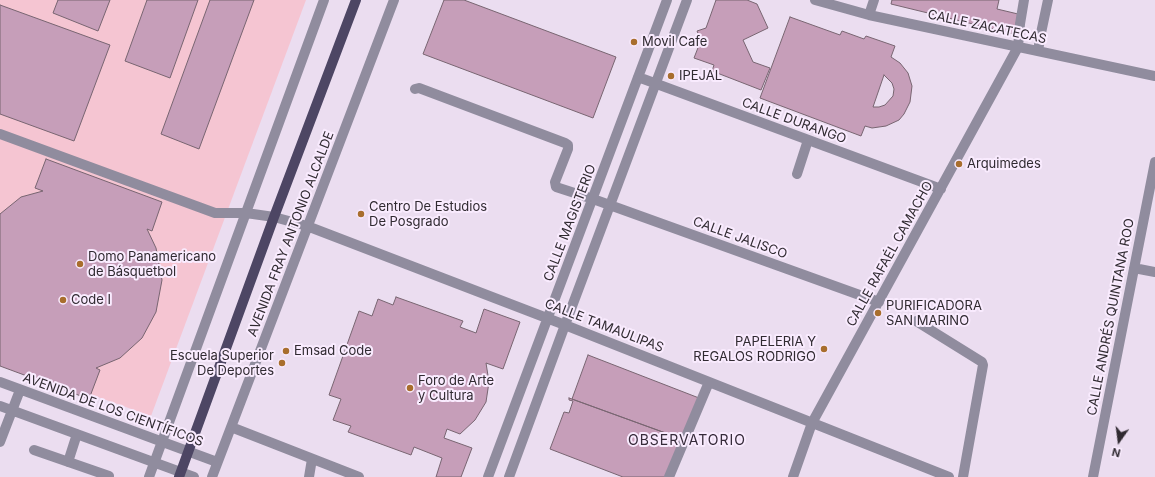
<!DOCTYPE html>
<html>
<head>
<meta charset="utf-8">
<style>
  body { margin:0 }
  #map { position:relative; width:1155px; height:477px; overflow:hidden; background:#ebddf0; font-family:Inter,sans-serif }
  canvas { display:block }
  .north { position:absolute; left:1099px; top:421px; width:40px; height:40px; -webkit-text-stroke:3px #f9ebfe; paint-order:stroke; rotate:194deg; font-size:11px; font-weight:700; line-height:16px; text-align:center; color:#302a31 }
  .north::after { content:''; display:block; margin:auto; width:14px; height:18px; background:#302a31; clip-path:polygon(50% 0,100% 100%,50% 72%,0 100%) }
</style>
</head>
<body>
<div id="map">
<canvas width="1155" height="477"></canvas>
<div class="north">N</div>
</div>
<script>
const c = document.querySelector('canvas').getContext('2d');
c.lineJoin = 'round';
function fill(path, color) {
  c.fillStyle = color;
  c.fill(path, 'evenodd');
}
function toPath(rows) {
  const path = new Path2D();
  for (const r of rows) {
    path.moveTo(r[0], r[1]);
    for (let i = 2; i < r.length; i += 2) path.lineTo(r[i], r[i + 1]);
  }
  return path;
}
function trace(path, color, width, dash) {
  c.strokeStyle = color;
  c.lineWidth = width;
  c.lineCap = dash ? 'butt' : 'round';
  c.setLineDash(dash || []);
  c.stroke(path);
}
function label(font, color, halo, rows, align = 'center') {
  c.font = font + ' Inter,sans-serif';
  c.lineWidth = 4;
  c.setLineDash([]);
  c.textBaseline = 'middle';
  c.strokeStyle = halo;
  c.fillStyle = color;
  for (const [text, x, y, turn = 0] of rows) {
    c.save();
    c.translate(x, y);
    c.rotate((+turn || 0) * Math.PI / 180);
    c.textAlign = isNaN(turn) ? turn : align;
    if (halo) c.strokeText(text, 0, 0);
    c.fillText(text, 0, 0);
    c.restore();
  }
}
fill(toPath([
  [0,0,306,0,151,416,0,362]
]), '#f5c5d2');
const building = toPath([
  [58,0,110,0,98,31,53,13,58,0],
  [147,0,198,0,170,78,125,61,147,0],
  [210,0,254,0,199,149,161,134,210,0],
  [444,0,464,0,616,57,593,118,423,54,444,0],
  [716,0,747,0,757,4,768,28,743,40,753,62,770,68,761,90,712,71,714,65,694,58,701,40,697,31,706,28,716,0],
  [892,0,999,0,997,9,1018,14,1014,34,891,4,892,0],
  [0,5,110,45,74,141,0,114,0,5],
  [790,17,840,35,842,31,864,39,866,36,895,46,891,57,900,63,908,73,912,86,910,102,904,114,899,120,886,126,872,128,865,126,861,136,760,98,790,17],
  [884,75,892,83,894,89,893,96,885,105,879,107,873,107,884,75],
  [46,159,162,202,152,231,147,229,156,248,162,280,156,312,142,338,120,358,96,368,100,370,89,399,0,366,0,214,21,197,43,191,35,188,46,159],
  [396,297,463,321,460,327,476,333,484,309,520,322,503,369,486,363,489,382,486,402,475,420,460,434,447,429,444,438,472,448,461,477,436,477,442,458,414,447,411,455,348,432,351,426,333,420,341,399,329,395,359,311,372,316,378,299,393,305,396,297],
  [588,355,699,398,682,439,572,399,588,355],
  [569,398,682,439,666,477,623,477,550,449,564,412,569,413,573,401,569,400,569,398]
]);
fill(building, '#c69eb9');
trace(building, '#786571', 1);
trace(toPath([
  [815,0,869,15,1155,76],
  [869,15,874,0],
  [1038,51,1041,33,1048,0],
  [638,77,941,189],
  [415,89,419,88,565,143,568,145,568,149,555,182,556,187,593,199,879,302],
  [0,134,215,213,246,213,274,217,307,226,565,325,949,477],
  [797,174,808,140],
  [1134,268,1155,272],
  [916,321,982,362,983,365,963,477],
  [0,382,217,462],
  [0,406,194,477],
  [231,427,359,477],
  [0,442,20,390],
  [34,450,109,476],
  [68,462,77,434],
  [149,477,324,0],
  [212,477,394,0],
  [309,477,312,459],
  [488,477,667,0],
  [509,477,565,325,687,0],
  [669,477,709,382],
  [793,477,812,423,1018,47,1020,24,1024,0],
  [1093,477,1155,162]
]), '#908c9e', 10);
trace(toPath([
  [179,477,274,217,356,0]
]), '#4d4664', 10);
for (const [x, y, r, color] of [
  [634,42,4,"#a86e2d"],
  [671,76,4,"#a86e2d"],
  [959,164,4,"#a86e2d"],
  [361,214,4,"#a86e2d"],
  [80,264,4,"#a86e2d"],
  [63,300,4,"#a86e2d"],
  [878,313,4,"#a86e2d"],
  [824,349,4,"#a86e2d"],
  [286,351,4,"#a86e2d"],
  [282,363,4,"#a86e2d"],
  [410,388,4,"#a86e2d"]
]) {
  const dot = new Path2D();
  dot.arc(x, y, r, 0, 2 * Math.PI);
  c.fillStyle = color;
  c.fill(dot);
  trace(dot, '#f9ebfe', 1.5);
}
label('13px', '#302a31', '#f9ebfe', [
  ["CALLE ZACATECAS",987,27,12],
  ["CALLE DURANGO",794,121,20],
  ["CALLE MAGISTERIO",570,223,-69],
  ["AVENIDA FRAY ANTONIO ALCALDE",291,234,-69],
  ["CALLE JALISCO",740,238,20],
  ["CALLE RAFAÉL CAMACHO",890,254,-61],
  ["CALLE ANDRÉS QUINTANA ROO",1111,317,-79],
  ["CALLE TAMAULIPAS",604,326,21],
  ["AVENIDA DE LOS CIENTÍFICOS",113,410,20]
]);
label('13px', '#302a31', '#f9ebfe', [
  ["Movil Cafe",642,42],
  ["IPEJAL",679,76],
  ["Arquimedes",967,164],
  ["Centro De Estudios",369,207],
  ["De Posgrado",369,222],
  ["Domo Panamericano",88,257],
  ["de Básquetbol",88,272],
  ["Code I",71,300],
  ["PURIFICADORA",886,306],
  ["SAN MARINO",886,321],
  ["PAPELERIA Y",816,342,"right"],
  ["REGALOS RODRIGO",816,357,"right"],
  ["Emsad Code",294,351],
  ["Escuela Superior",274,356,"right"],
  ["De Deportes",274,371,"right"],
  ["Foro de Arte",418,381],
  ["y Cultura",418,396]
], 'left');
c.letterSpacing = '1px';
label('14px', '#362b3a', '#f9ebfe', [
  ["OBSERVATORIO",687,441]
]);
c.letterSpacing = '0px';
</script>
</body>
</html>
